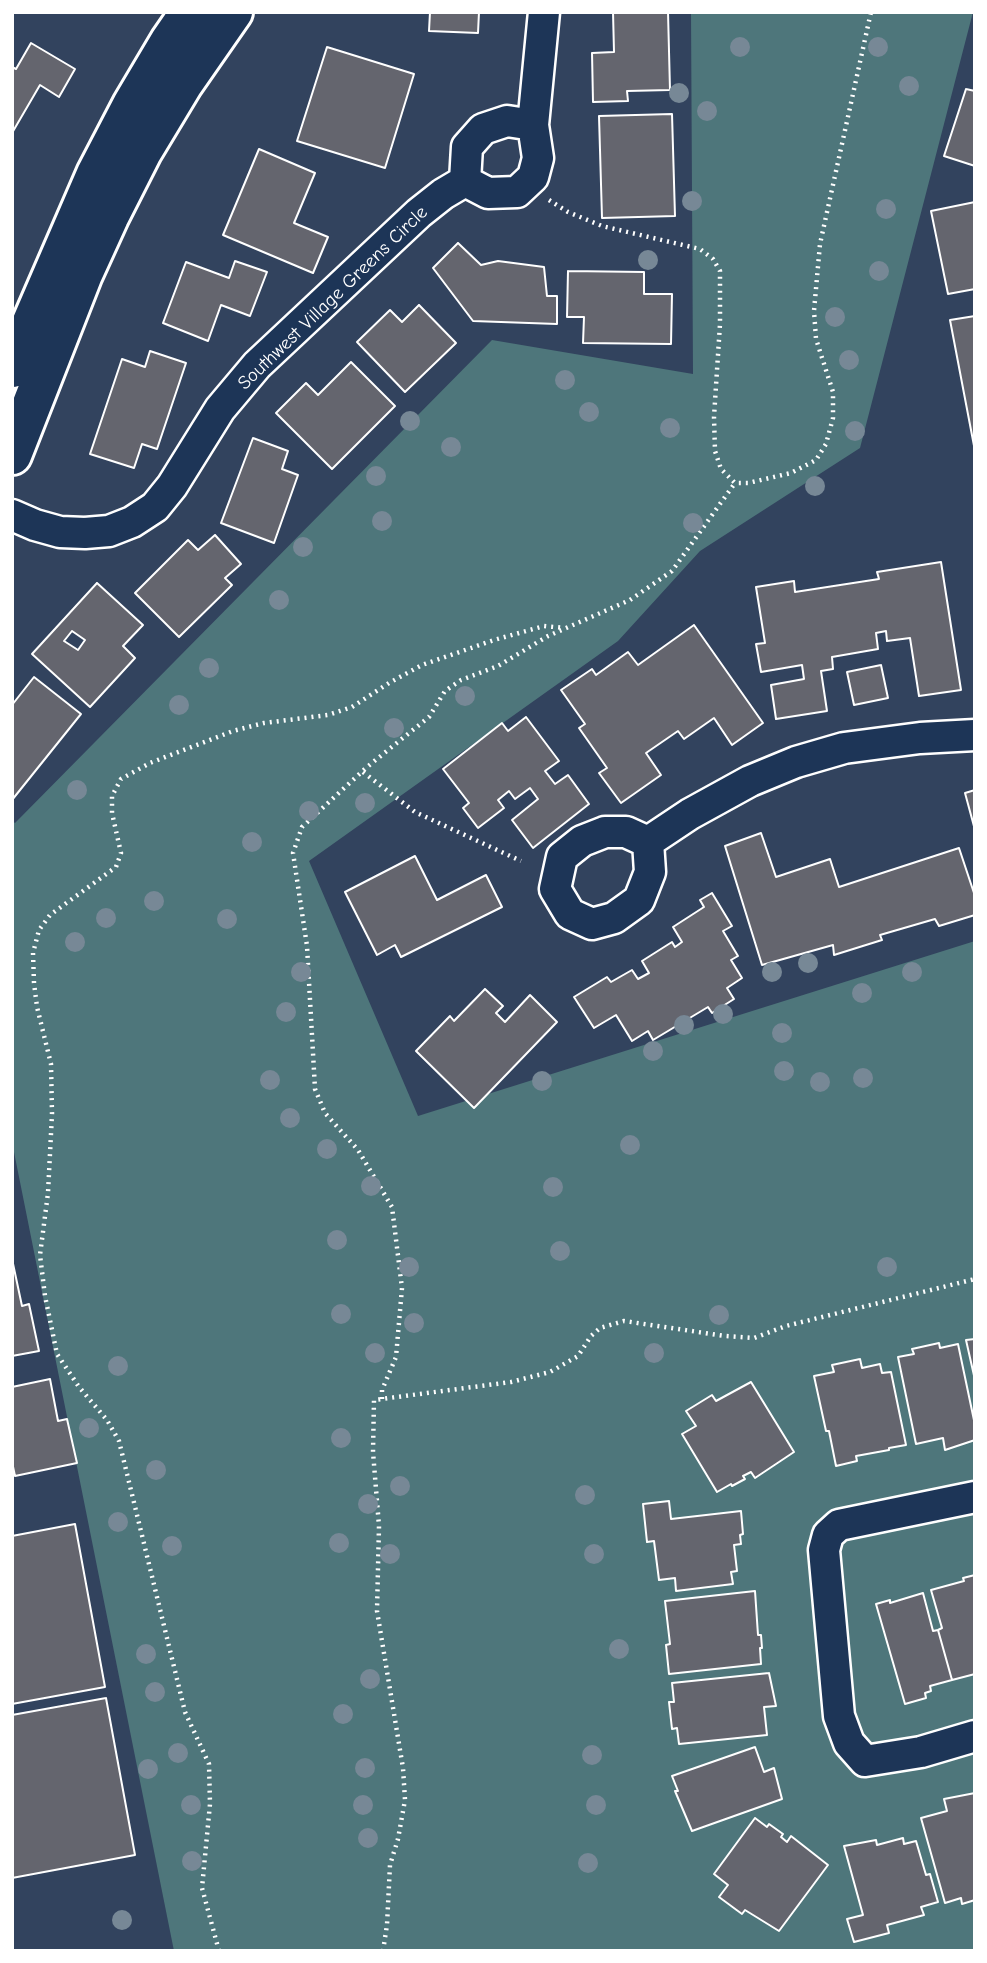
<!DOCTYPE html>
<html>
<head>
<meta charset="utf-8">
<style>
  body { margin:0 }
  #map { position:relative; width:987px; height:1963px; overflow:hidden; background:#32435e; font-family:"Comic Neue",sans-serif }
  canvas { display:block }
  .frame { position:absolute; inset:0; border:14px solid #fff; pointer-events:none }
</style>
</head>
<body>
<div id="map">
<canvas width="987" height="1963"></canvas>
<div class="frame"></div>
</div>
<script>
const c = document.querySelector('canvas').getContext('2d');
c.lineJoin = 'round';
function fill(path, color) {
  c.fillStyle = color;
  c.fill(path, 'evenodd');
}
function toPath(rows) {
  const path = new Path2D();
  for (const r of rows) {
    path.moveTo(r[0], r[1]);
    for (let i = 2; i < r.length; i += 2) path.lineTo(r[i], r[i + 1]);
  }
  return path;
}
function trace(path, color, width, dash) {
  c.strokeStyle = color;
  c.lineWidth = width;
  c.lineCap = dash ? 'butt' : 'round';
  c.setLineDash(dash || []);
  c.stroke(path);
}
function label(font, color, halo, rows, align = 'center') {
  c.font = font + ' "Comic Neue",sans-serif';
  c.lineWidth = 5;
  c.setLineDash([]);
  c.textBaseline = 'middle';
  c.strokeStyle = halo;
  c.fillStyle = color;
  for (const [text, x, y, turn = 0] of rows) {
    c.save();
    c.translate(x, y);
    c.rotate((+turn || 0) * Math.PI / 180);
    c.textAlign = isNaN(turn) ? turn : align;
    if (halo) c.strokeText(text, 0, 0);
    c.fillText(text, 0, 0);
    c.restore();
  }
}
fill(toPath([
  [691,12,973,12,860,448,700,551,618,641,309,861,418,1116,975,941,975,1951,174,1951,12,1142,12,821,15,823,492,340,693,374]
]), '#4e767b');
const building = toPath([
  [430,12,479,12,478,33,429,31,430,12],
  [613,12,668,12,670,90,627,91,628,101,593,102,592,53,614,52,613,12],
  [31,43,75,69,59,97,40,85,12,133,12,67,16,69,31,43],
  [327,47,414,74,385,168,297,141,327,47],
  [966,89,975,91,975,166,944,156,966,89],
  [672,114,675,216,602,218,599,116,672,114],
  [259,149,315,173,294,223,328,237,313,273,223,235,259,149],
  [975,202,975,289,948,294,931,211,975,202],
  [458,243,481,265,498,261,544,267,547,296,557,296,557,324,473,321,433,268,458,243],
  [235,261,267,272,250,316,221,305,208,341,163,323,186,262,229,278,235,261],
  [568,271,644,272,644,294,672,294,671,344,583,343,584,317,567,317,568,271],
  [419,305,456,343,405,392,357,342,390,310,402,322,419,305],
  [975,316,975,451,950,320,975,316],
  [150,351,186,363,157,449,142,444,134,468,90,454,122,359,145,367,150,351],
  [351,362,395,406,332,469,276,413,306,383,318,395,351,362],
  [253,438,288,451,282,469,298,475,274,543,221,523,253,438],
  [215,535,241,564,225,578,232,585,179,637,135,593,188,540,198,550,215,535],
  [941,562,961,690,919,696,910,638,887,641,886,631,876,633,878,649,832,657,833,669,821,671,827,711,776,719,771,685,804,679,802,665,761,672,756,644,765,643,756,587,794,581,795,592,879,579,877,572,941,562],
  [97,583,143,625,123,646,135,658,90,707,32,654,97,583],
  [72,631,85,640,78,650,64,641,72,631],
  [694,625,763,723,732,745,714,718,684,739,678,731,646,753,661,775,621,803,599,773,607,768,579,728,585,724,561,690,592,669,596,675,628,652,638,665,694,625],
  [881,665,888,698,854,705,847,672,881,665],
  [34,677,81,714,12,800,12,705,34,677],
  [526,717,559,761,545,771,555,784,568,775,589,804,533,848,512,820,538,799,530,788,515,799,509,791,498,800,504,808,478,828,463,808,469,803,443,769,502,723,508,731,526,717],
  [975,790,975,830,965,793,975,790],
  [761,833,776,877,830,859,839,887,959,848,975,896,975,915,939,926,935,919,880,935,882,940,834,955,833,945,762,965,725,846,761,833],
  [415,856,437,900,486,875,502,907,401,957,395,945,377,955,345,892,415,856],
  [712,893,732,926,723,931,738,956,731,960,742,978,727,988,734,999,712,1013,708,1007,653,1040,648,1031,632,1041,616,1015,594,1028,574,997,607,977,611,982,632,970,638,979,649,973,642,961,672,942,675,947,682,942,673,927,704,907,700,900,712,893],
  [485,989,503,1006,496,1013,505,1022,530,995,557,1022,474,1108,416,1051,450,1016,454,1021,485,989],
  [12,1259,22,1306,29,1304,39,1351,12,1356,12,1259],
  [975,1339,975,1380,966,1340,975,1339],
  [939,1343,940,1348,958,1344,975,1425,975,1440,945,1450,943,1438,916,1444,898,1357,914,1354,912,1349,939,1343],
  [860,1359,862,1368,880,1364,882,1373,891,1372,906,1445,889,1448,889,1450,856,1456,857,1461,836,1466,829,1431,826,1431,814,1376,834,1372,832,1365,860,1359],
  [50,1379,58,1421,67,1419,77,1463,15,1476,12,1462,12,1387,50,1379],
  [751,1382,794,1452,755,1478,751,1472,743,1476,745,1479,732,1486,731,1484,717,1492,682,1434,696,1426,686,1411,712,1395,716,1401,751,1382],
  [669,1501,671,1519,741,1511,743,1534,740,1535,741,1544,734,1545,737,1571,731,1572,733,1584,676,1591,675,1578,659,1580,654,1541,647,1542,643,1504,669,1501],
  [75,1524,105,1687,12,1704,12,1536,75,1524],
  [975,1575,975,1674,952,1680,938,1630,942,1628,931,1590,964,1581,963,1578,975,1575],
  [755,1591,758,1635,761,1635,762,1648,760,1648,761,1664,669,1674,666,1645,670,1644,665,1601,755,1591],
  [923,1593,933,1631,938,1630,952,1680,930,1686,931,1691,925,1693,926,1698,905,1704,876,1604,890,1600,890,1603,923,1593],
  [769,1673,776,1706,764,1707,767,1735,679,1744,677,1728,672,1729,669,1702,674,1702,672,1683,769,1673],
  [106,1698,135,1855,12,1878,12,1715,106,1698],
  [755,1747,764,1772,774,1768,782,1799,692,1831,675,1791,678,1791,672,1776,755,1747],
  [975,1793,975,1900,962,1904,961,1898,945,1903,921,1818,947,1811,944,1799,975,1793],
  [755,1818,767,1827,769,1824,783,1834,781,1837,787,1842,791,1836,828,1865,779,1931,745,1910,742,1914,719,1897,728,1885,714,1874,755,1818],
  [903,1838,904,1844,916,1841,926,1875,930,1874,938,1902,921,1907,924,1915,887,1925,889,1933,854,1942,847,1919,863,1915,844,1846,876,1840,877,1845,903,1838]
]);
fill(building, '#64656e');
trace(building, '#fff', 2);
const street = toPath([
  [533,125,507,121,483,129,467,147,465,181,488,193,517,192,533,177,538,158,533,125,544,12],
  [12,515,35,525,60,532,85,533,109,531,132,522,155,507,172,486,220,409,257,365,419,213,443,194,465,181],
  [605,832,626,832,648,842,650,872,639,900,614,918,592,924,570,914,555,889,562,857,582,841,605,832],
  [648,842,690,814,750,781,796,762,844,748,920,738,975,735],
  [975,1497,839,1525,828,1535,824,1550,839,1716,849,1743,865,1761,921,1752,975,1736]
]);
const secondary = toPath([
  [12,368,96,174,132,105,170,41,190,12],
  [12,455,83,274,109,217,142,152,183,84,233,12]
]);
trace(street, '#fff', 35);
trace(secondary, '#fff', 44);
trace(toPath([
  [549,200,568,212,602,226,700,249,713,259,720,271,720,324,714,417,715,451,721,469,735,483,748,483,791,473,816,460,826,444,833,418,833,392,816,339,814,311,820,244,871,12],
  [363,772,415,812,521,861],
  [382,1399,382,1390,396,1357,402,1288,392,1207,358,1150,325,1113,315,1089,307,946,293,853,302,827,367,767,429,717,445,691,461,680,498,666,548,636,630,600,672,571,735,483],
  [219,1951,202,1888,210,1804,209,1764,185,1712,119,1441,107,1420,79,1387,57,1354,45,1296,40,1255,48,1193,52,1114,51,1064,37,1007,34,983,33,953,39,930,50,915,116,867,121,853,112,813,112,796,121,779,150,763,233,731,264,723,328,715,352,707,389,683,422,665,494,640,544,626,565,628],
  [383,1951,387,1925,390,1865,398,1839,405,1800,403,1768,377,1611,379,1526,373,1452,374,1400,511,1382,550,1372,578,1356,591,1336,600,1328,624,1321,725,1336,754,1338,786,1326,975,1279]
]), '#fff', 4.5, [2, 5]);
trace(street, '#1d3557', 30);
trace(secondary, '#1d3557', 38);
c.fillStyle = '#778896';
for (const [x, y] of [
  [740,47],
  [878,47],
  [909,86],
  [679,93],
  [707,111],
  [692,201],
  [886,209],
  [648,260],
  [879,271],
  [835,317],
  [849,360],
  [565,380],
  [589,412],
  [410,421],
  [670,428],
  [855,431],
  [451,447],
  [376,476],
  [815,486],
  [382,521],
  [693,523],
  [303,547],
  [279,600],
  [209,668],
  [465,696],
  [179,705],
  [394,728],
  [77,790],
  [365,803],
  [309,811],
  [252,842],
  [154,901],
  [106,918],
  [227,919],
  [75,942],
  [808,963],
  [301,972],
  [772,972],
  [912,972],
  [862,993],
  [286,1012],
  [723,1014],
  [684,1025],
  [782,1033],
  [653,1051],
  [784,1071],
  [863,1078],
  [270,1080],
  [542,1081],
  [820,1082],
  [290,1118],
  [630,1145],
  [327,1149],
  [371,1186],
  [553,1187],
  [337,1240],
  [560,1251],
  [409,1267],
  [887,1267],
  [341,1314],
  [719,1315],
  [414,1323],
  [375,1353],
  [654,1353],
  [118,1366],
  [89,1428],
  [341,1438],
  [156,1470],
  [400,1486],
  [585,1495],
  [368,1504],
  [118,1522],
  [339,1543],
  [172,1546],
  [390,1554],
  [594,1554],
  [619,1649],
  [146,1654],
  [370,1679],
  [155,1692],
  [343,1714],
  [178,1753],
  [592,1755],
  [365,1768],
  [148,1769],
  [191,1805],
  [363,1805],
  [596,1805],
  [368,1838],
  [192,1861],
  [588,1863],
  [122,1920]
]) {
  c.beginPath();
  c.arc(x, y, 10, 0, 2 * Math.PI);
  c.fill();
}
label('19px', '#fff', '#1d3557', [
  ["Southwest Village Greens Circle",333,298,-44]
]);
</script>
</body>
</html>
